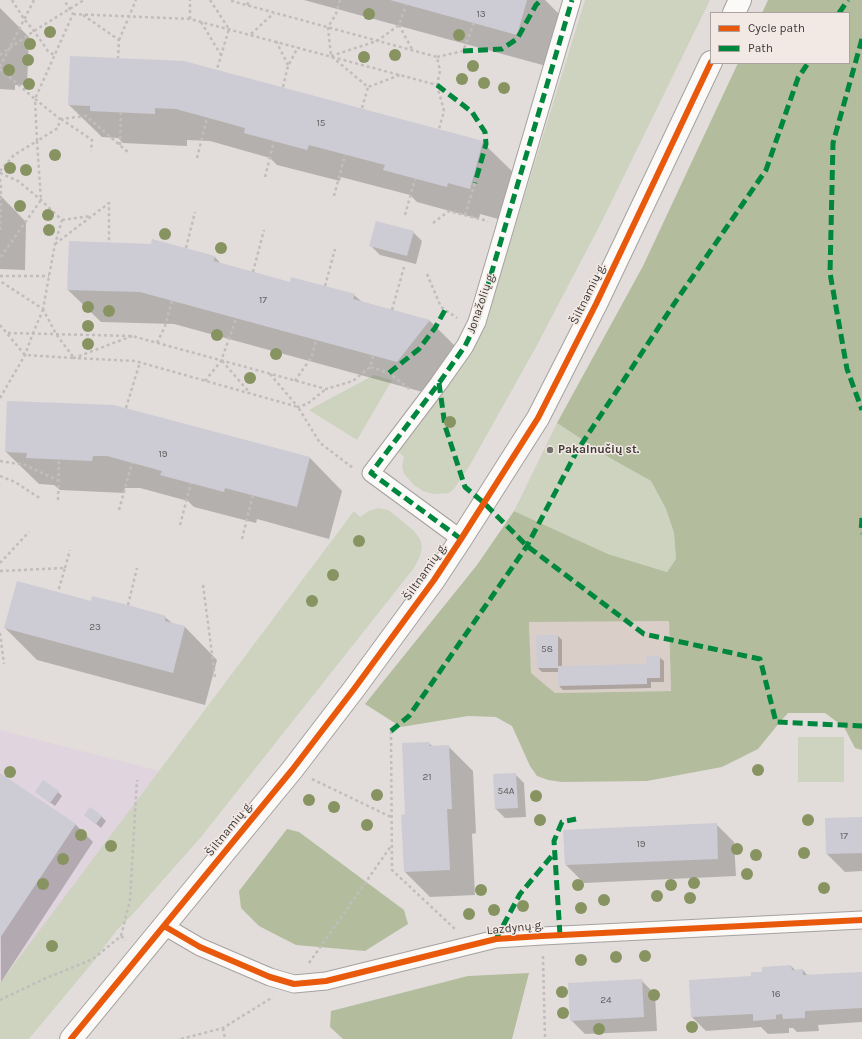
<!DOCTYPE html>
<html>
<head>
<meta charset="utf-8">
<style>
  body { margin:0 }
  #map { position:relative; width:862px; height:1039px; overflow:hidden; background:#e2ddda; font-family:Karla,sans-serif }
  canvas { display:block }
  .legend { position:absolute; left:710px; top:12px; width:140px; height:52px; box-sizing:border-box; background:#f3e9e4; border:1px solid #aaa39f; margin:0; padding:5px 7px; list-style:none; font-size:12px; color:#3d3937 }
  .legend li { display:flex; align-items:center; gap:8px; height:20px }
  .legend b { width:20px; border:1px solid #aaa39f }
</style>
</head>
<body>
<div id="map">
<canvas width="862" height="1039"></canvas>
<ul class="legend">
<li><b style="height:5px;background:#e8590c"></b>Cycle path</li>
<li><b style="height:5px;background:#00873e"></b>Path</li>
</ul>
</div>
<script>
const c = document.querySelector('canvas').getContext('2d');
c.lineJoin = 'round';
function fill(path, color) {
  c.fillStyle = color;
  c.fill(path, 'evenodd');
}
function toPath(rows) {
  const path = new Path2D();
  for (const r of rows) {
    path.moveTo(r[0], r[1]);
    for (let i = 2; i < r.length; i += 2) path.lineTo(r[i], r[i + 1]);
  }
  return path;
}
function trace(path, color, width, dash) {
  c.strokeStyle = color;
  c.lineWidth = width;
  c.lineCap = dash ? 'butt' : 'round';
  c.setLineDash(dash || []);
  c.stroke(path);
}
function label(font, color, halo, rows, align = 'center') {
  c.font = font + ' Karla,sans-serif';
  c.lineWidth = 3;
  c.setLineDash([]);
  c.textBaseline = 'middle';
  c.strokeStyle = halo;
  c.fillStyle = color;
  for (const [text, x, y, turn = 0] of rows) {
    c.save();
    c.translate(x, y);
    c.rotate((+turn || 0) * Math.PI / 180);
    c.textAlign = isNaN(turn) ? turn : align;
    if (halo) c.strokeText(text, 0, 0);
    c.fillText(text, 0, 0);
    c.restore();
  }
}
fill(toPath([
  [0,730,160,771,0,983]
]), '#e0d5de');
fill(toPath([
  [529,621,669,621,671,691,555,693,531,673]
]), '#d9cec8');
fill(toPath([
  [585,0,710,0,600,225,536,347,470,465,454,489,449,493,433,494,423,491,414,485,404,474,402,467,404,457,398,451,462,366,487,317],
  [374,375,392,380,357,440,309,410],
  [557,423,610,458,651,481,666,509,674,533,676,559,667,572,608,554,514,511],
  [378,508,388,510,401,520,414,531,420,539,422,547,420,556,414,568,201,837,132,915,116,931,93,962,33,1034,29,1039,0,1039,0,983,354,511,360,517,369,511],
  [798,737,844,737,844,782,798,782]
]), '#cdd3be');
fill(toPath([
  [768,0,862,0,862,750,855,748,844,727,825,713,788,713,780,722,758,749,722,767,647,781,562,782,548,780,537,776,530,766,512,726,496,717,468,716,401,727,365,704,477,565,514,511,608,554,667,572,676,559,674,533,666,509,651,481,610,458,557,423,643,266,738,63,849,63,849,13,762,13],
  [669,621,671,691,555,693,531,673,529,622],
  [287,829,299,832,404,910,408,924,365,951,296,945,259,926,241,908,239,891],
  [529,973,512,1039,343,1039,330,1027,331,1011,468,976]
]), '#b3bd9e');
fill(toPath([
  [304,0,545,0,563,18,550,67],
  [0,8,29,37,27,85,15,85,15,90,0,89],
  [71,57,482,142,515,174,502,220,480,214,479,219,417,202,410,195,341,177,340,181,277,165,270,158,210,141,187,140,187,146,123,143,118,138,102,137,69,105],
  [0,195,26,222,25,270,0,269],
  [413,232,422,241,416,264,380,255,370,245],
  [215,257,222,265,290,283,354,295,362,302,430,321,462,353,430,394,174,324,101,322,68,290],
  [114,406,310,458,342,491,329,539,257,519,256,523,194,507,188,501,140,488,125,488,124,493,60,490,54,485,39,484,6,452],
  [91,602,165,617,173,624,185,627,217,660,205,705,37,660,5,628],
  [558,636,562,640,562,667,648,665,659,657,664,661,664,682,651,682,651,688,563,690,559,686,559,672,542,672,538,668],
  [429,743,433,747,448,746,473,771,476,833,472,834,475,895,430,897,405,872,402,816,406,815],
  [0,774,75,824,93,842,1,982],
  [515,774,524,783,526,817,505,818,496,809],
  [36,792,58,792,62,796,55,806],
  [85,815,101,816,106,821,101,828],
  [862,818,862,871,845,872,827,854],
  [716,824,734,842,736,876,584,883,566,865],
  [791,966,796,971,803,970,808,976,862,973,862,1022,818,1025,819,1031,797,1032,793,1028,789,1028,789,1033,768,1034,761,1027,706,1031,692,1017,752,977,763,973],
  [641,980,655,994,657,1031,585,1034,571,1020]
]), '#0003');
fill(toPath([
  [390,0,527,0,517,35],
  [70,56,184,61,483,141,470,189,448,183,447,187,383,170,385,165,309,145,307,150,244,133,245,128,176,109,155,108,155,114,90,111,90,106,68,105],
  [376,221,414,231,407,256,369,246],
  [152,239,215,256,214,261,290,282,291,277,355,294,353,299,430,320,397,362,140,292,67,290,69,241,151,244],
  [7,401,114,405,310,457,297,507,225,488,224,492,160,475,162,471,107,456,93,456,92,461,26,458,27,453,5,452],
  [17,581,91,601,92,596,128,605,166,616,165,621,185,626,173,673,4,628],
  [536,635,558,635,558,666,647,664,646,656,660,656,660,678,647,678,647,684,558,686,558,668,537,668],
  [429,742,430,746,449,745,452,809,447,809,450,870,404,872,401,815,405,814,402,743],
  [0,773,76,824,0,938],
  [516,773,518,808,495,809,493,774],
  [43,780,59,791,50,803,35,792],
  [90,807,102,816,96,824,84,815],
  [862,817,862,853,826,854,825,818],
  [717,823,718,859,565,865,563,830],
  [791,965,792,970,803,969,803,975,862,972,862,1008,805,1011,805,1018,783,1019,782,1014,776,1015,776,1019,753,1021,753,1014,691,1017,689,980,751,976,751,972,762,972,762,967],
  [642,979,644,1017,570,1021,568,983]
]), '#cdcbd3');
const minor = toPath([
  [461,539,371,473,439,383,465,346,477,322,572,0],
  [164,926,200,947,270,977,294,984,326,981,496,939,542,936,862,920]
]);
const tertiary = toPath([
  [734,13,740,0],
  [71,1039,292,770,354,689,434,580,461,539,538,418,596,304,711,62]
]);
trace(minor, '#a5a19f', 19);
trace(tertiary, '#a5a19f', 24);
trace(toPath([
  [12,0,24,19,34,31,48,51,54,55],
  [210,0,229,29,217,69],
  [340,0,336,14,328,27,331,56,368,87,400,75],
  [247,5,250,0],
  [73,14,190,19,437,85,440,71,437,57,228,0],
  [83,15,119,40,118,58],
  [190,19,190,0],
  [201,22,221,55],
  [399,25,413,51],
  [251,34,274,13],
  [119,40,136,0],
  [276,41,288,65],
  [0,55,34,31,84,0],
  [331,56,377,41,399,25,406,5],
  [437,57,463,51,474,23],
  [0,67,34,0],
  [0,69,35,99,73,14,64,0],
  [437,85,444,111,439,129],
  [283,87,288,66,298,47],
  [35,99,60,119,58,128,37,141,35,99],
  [362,108,368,87],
  [60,119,86,116,129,153],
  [61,119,92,140,91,151],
  [120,145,121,112],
  [197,158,207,118],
  [0,171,14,155,37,141,41,200,0,258],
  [0,173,18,181,41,200,62,220,55,244,43,309,0,281],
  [265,177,274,141],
  [0,179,1,187,0,232],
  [334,196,345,155],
  [405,215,415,179],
  [465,215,475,183],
  [62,220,91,216],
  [433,223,449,211,488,221],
  [55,244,109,203,109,243],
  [186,248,195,212],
  [253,272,264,230],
  [427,274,441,307,457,318],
  [0,276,49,276],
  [325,286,335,249],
  [392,310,404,267],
  [0,325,25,355,74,358,56,334,43,309],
  [8,333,132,336,326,389,353,381,370,367],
  [132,336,74,358,135,361,298,407,320,443,353,468],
  [157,343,165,326,172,301],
  [373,356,370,367,389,373,411,390],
  [222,361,250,393],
  [270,374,298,407,307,404,326,389],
  [205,381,221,361,236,319],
  [295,381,312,356,316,340],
  [0,398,25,355,33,333,43,310],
  [126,408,140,362],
  [0,461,25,465,59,481],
  [0,476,15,482,41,499],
  [58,500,59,459],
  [119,510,132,463],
  [180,525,191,483],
  [242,539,253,495],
  [0,563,29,532],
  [65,568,70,550],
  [0,571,65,568,58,592],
  [203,585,215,677],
  [128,605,137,568],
  [0,633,4,664],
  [391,731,392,870,455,929],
  [312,779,391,817],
  [121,936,130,900,137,780],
  [543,956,545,1039],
  [309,963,391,846],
  [0,1000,44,979,93,959,121,936,126,940],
  [223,1028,225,1039],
  [181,1039,223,1028,273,997]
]), '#c1bdbd', 2.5, [3, 3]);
trace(minor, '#fbfaf9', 17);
trace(tertiary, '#fbfaf9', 22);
trace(toPath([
  [839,13,848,0],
  [862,39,833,143,830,273,847,369,862,410],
  [463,51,502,49,517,39,536,5,541,0],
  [437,85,472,112,485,132,486,144,475,183],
  [389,373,419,349,435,328,445,310],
  [439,383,445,426,465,487,484,503,527,546,644,634,760,659,776,722,862,726],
  [862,518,861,532,862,533],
  [461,539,371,473,439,383,465,346,477,322,572,0],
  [391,731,409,716,527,546,577,451,678,298,766,170,798,78,808,63],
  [560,935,554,841,562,822,576,819],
  [496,939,520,894,555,852]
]), '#00873e', 5, [10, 5]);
trace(toPath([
  [164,926,200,947,270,977,294,984,326,981,496,939,542,936,862,920],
  [71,1039,292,770,354,689,434,580,461,539,538,418,596,304,711,62]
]), '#e8590c', 6);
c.fillStyle = '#889362';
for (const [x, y] of [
  [369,14],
  [50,32],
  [459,35],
  [30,44],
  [395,55],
  [364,57],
  [28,60],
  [473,66],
  [9,70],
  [462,79],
  [484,83],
  [29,84],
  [504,88],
  [55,155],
  [10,168],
  [26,170],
  [20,206],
  [48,215],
  [49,230],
  [165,234],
  [221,248],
  [88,307],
  [109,311],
  [88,326],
  [217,335],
  [88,344],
  [276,354],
  [250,378],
  [450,422],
  [359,541],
  [333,575],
  [312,601],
  [758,770],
  [10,772],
  [377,795],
  [536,796],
  [309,800],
  [334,807],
  [540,820],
  [808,820],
  [367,825],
  [81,835],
  [111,846],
  [737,849],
  [804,853],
  [756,855],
  [63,859],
  [747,874],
  [694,883],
  [43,884],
  [578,885],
  [671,885],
  [824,888],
  [481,890],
  [657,896],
  [690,898],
  [604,900],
  [523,906],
  [581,908],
  [494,910],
  [469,914],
  [52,946],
  [645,956],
  [616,957],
  [581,960],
  [562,992],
  [654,995],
  [563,1013],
  [692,1027],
  [599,1029]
]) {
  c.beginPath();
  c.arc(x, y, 6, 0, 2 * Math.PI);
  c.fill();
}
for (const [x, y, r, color] of [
  [550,450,4,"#777270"]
]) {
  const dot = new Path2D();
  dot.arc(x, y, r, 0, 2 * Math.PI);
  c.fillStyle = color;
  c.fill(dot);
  trace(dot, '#f3e9e4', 1.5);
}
label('10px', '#636060', null, [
  ["13",481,14],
  ["15",321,123],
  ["17",263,300],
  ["19",163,454],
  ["23",95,627],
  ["58",547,649],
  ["21",427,777],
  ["54A",506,791],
  ["17",844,836],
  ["19",641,844],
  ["16",776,994],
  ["24",606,1000]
]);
label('12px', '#3d3937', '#f3e9e4', [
  ["Šiltnamių g.",588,294,-64],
  ["Jonažolių g.",481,303,-71],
  ["Šiltnamių g.",425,572,-55],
  ["Šiltnamių g.",229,829,-51],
  ["Lazdynų g.",515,928,-6]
]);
label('bold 12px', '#3d3937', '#f3e9e4', [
  ["Pakalnučių st.",558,450]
], 'left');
</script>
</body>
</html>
